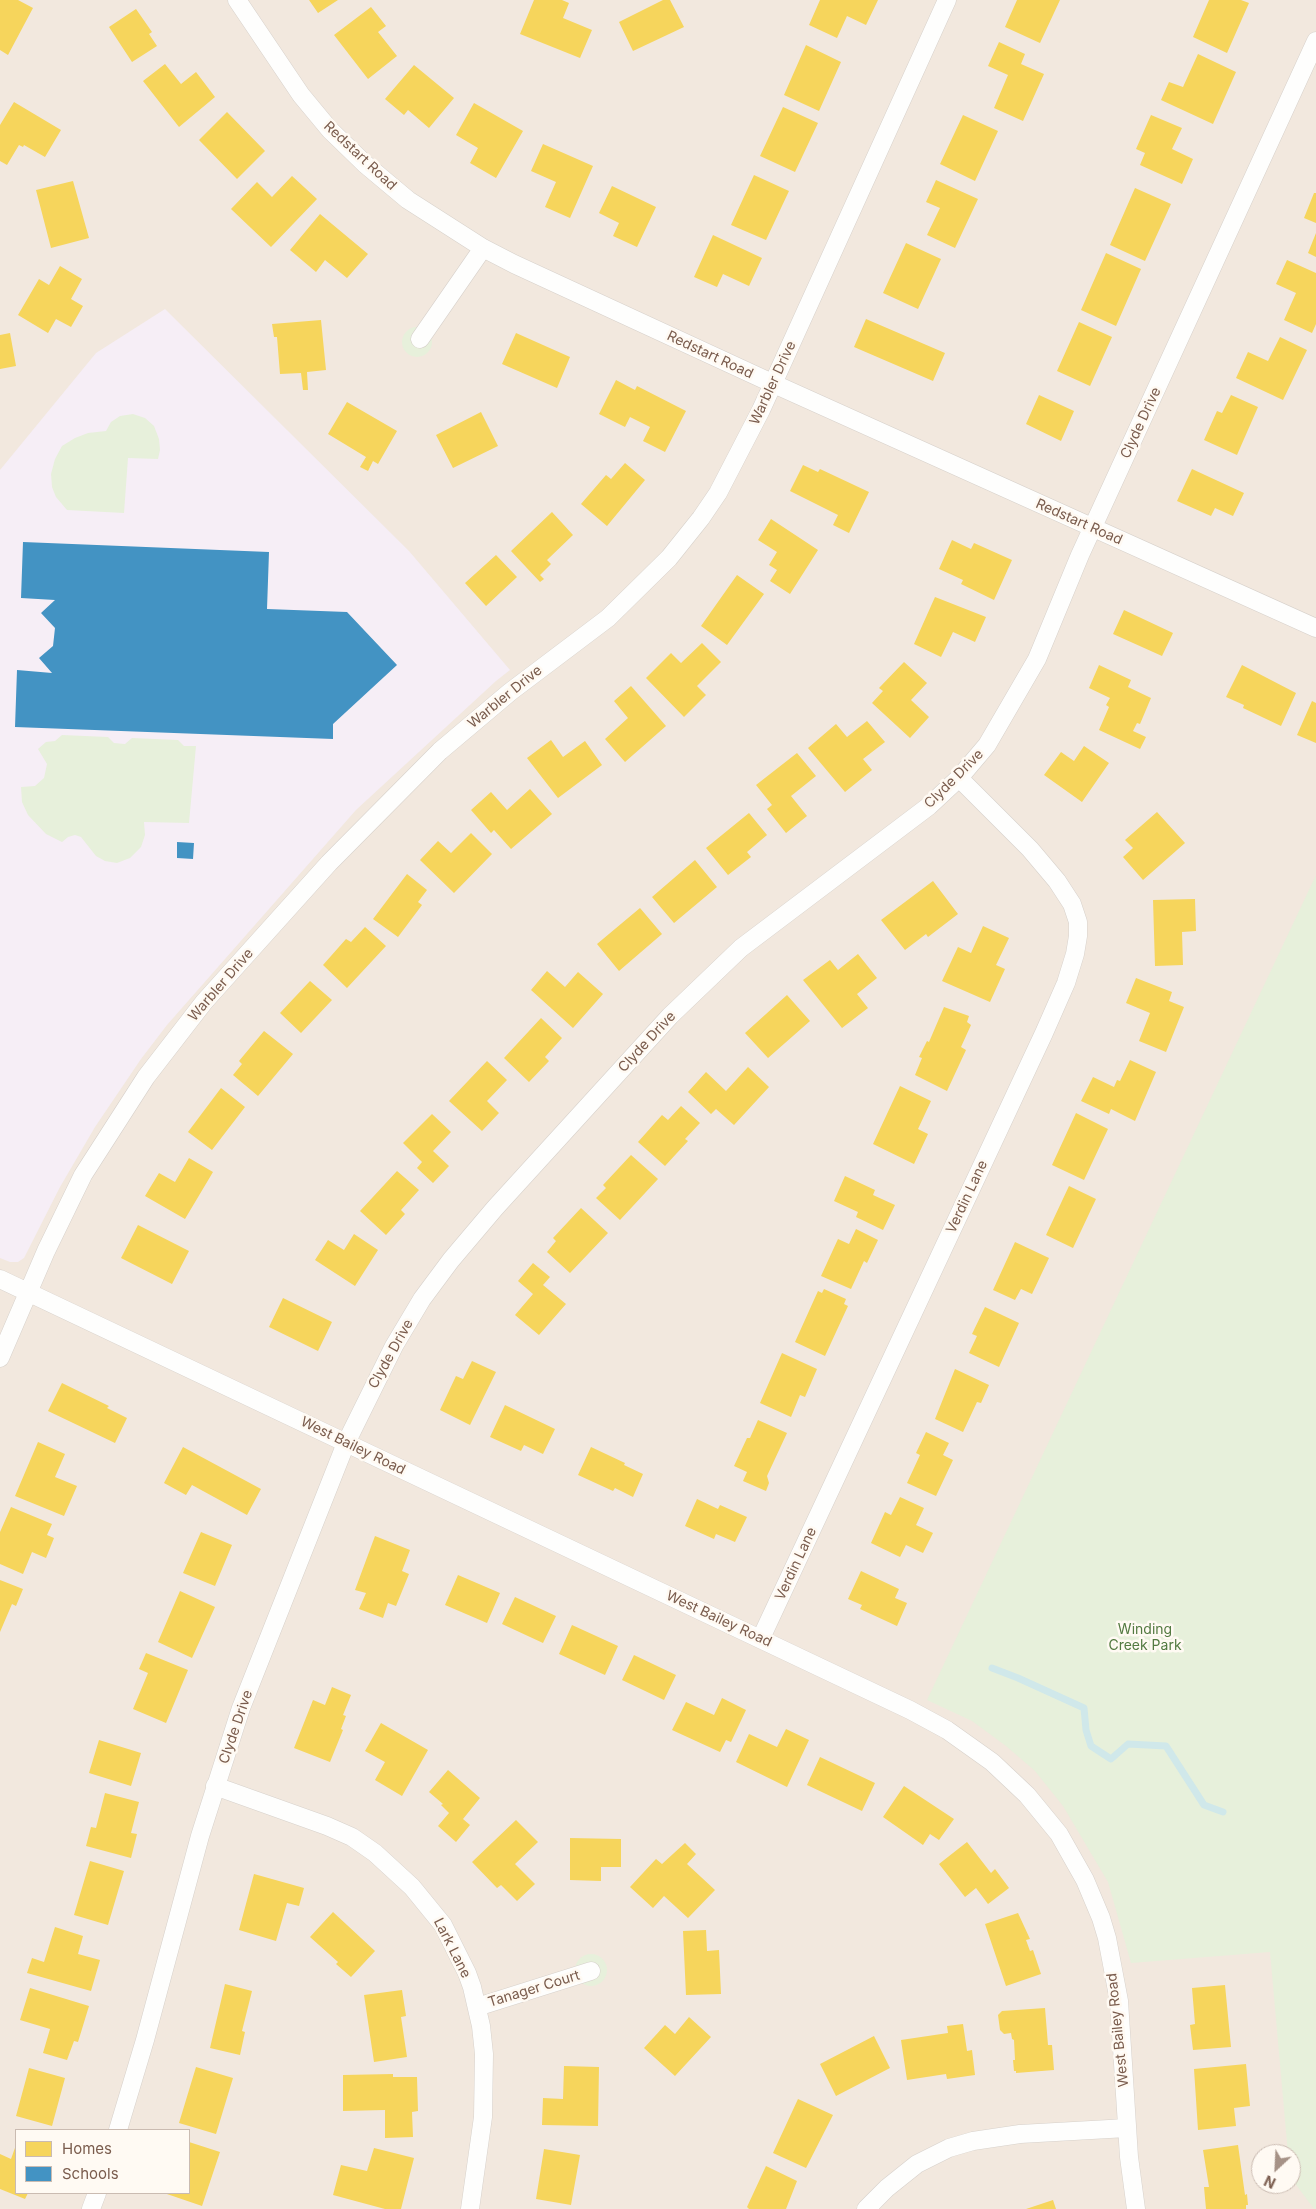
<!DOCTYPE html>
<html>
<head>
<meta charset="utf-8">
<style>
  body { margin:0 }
  #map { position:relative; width:1316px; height:2209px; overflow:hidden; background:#f9f5f0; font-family:Inter,sans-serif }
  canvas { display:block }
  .legend { position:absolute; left:15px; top:2129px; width:175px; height:65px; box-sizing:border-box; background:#fffaf3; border:1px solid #cabbb1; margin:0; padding:6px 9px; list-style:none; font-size:15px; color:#7a5c4d }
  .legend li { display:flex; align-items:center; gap:10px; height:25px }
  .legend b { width:25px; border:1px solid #cabbb1 }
  .north { position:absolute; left:1251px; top:2144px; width:50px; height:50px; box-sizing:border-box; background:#fffaf3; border:1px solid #cabbb1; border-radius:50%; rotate:205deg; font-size:14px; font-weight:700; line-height:20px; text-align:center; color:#7a5c4d }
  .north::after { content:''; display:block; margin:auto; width:18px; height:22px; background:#a69286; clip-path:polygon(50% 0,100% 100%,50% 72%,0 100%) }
</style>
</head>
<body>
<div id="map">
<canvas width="1316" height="2209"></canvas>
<ul class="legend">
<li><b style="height:14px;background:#f6d55c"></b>Homes</li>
<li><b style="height:14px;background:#4393c3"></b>Schools</li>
</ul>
<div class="north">N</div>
</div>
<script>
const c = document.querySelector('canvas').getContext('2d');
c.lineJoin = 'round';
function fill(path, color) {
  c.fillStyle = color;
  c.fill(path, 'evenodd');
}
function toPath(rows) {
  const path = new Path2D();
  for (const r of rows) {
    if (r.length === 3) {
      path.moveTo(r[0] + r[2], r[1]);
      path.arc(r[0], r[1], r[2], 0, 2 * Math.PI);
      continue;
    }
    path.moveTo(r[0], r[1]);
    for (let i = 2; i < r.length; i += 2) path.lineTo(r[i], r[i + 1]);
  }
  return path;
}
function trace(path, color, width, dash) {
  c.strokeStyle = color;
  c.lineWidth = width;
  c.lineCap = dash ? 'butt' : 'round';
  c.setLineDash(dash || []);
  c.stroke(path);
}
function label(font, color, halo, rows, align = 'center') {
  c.font = font + ' Inter,sans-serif';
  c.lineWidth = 5;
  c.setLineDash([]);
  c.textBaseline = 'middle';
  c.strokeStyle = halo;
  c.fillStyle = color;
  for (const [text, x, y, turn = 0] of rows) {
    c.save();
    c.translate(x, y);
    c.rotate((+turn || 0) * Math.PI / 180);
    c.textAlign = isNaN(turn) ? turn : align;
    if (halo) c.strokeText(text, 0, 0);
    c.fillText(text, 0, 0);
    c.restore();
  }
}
fill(toPath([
  [0,0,1316,0,1316,2209,0,2209],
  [16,2130,189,2130,189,2193,16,2193],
  [1261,2154,1291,2154,1291,2184,1261,2184]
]), '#f2e8de');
fill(toPath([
  [165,309,409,551,510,670,496,681,356,810,167,1025,141,1059,95,1127,60,1187,24,1258,18,1262,10,1262,0,1258,0,470,96,353]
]), '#f6eef6');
fill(toPath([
  [417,342,15],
  [133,414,145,418,154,426,159,439,160,450,158,459,128,458,124,513,67,510,56,497,52,487,51,474,55,459,62,446,75,438,88,433,106,431,111,422,120,416],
  [62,735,108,737,114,743,125,744,132,738,178,740,184,746,196,746,189,823,144,822,145,835,141,847,130,858,117,863,105,861,96,856,81,837,75,835,68,837,62,842,46,834,28,815,22,802,21,787,35,786,44,778,47,764,38,749,46,742,55,741],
  [1316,875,1316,2209,1314,2209,1291,2178,1291,2154,1288,2154,1270,1952,1131,1963,1108,1882,1063,1806,1035,1771,1006,1746,972,1721,927,1700],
  [591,1970,16]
]), '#e7f0db');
fill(toPath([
  [0,0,18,0,33,8,8,55,0,50],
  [309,0,338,0,318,13],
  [534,0,562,0,569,3,563,18,592,30,580,58,520,34],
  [663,0,670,0,684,27,633,51,619,22],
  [820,0,878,0,866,25,847,16,837,38,809,25],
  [1017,0,1060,0,1040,43,1005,27],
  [1209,0,1241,0,1249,3,1227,53,1193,37],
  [371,7,386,26,378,32,397,56,368,79,334,35],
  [136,9,152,32,149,34,157,46,132,62,109,27],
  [999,42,1025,54,1021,64,1044,74,1023,121,994,108,1008,75,988,66],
  [806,45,841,62,819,111,784,95],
  [1198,54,1236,72,1213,124,1161,100,1169,82,1183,87],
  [165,64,181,84,196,72,215,97,179,127,143,81],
  [414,65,454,98,429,128,408,110,404,115,385,99],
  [14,102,61,130,45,157,24,145,23,147,19,145,7,165,0,161,0,125],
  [474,103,523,131,496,178,470,163,478,148,456,135],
  [783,107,818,123,795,172,760,156],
  [227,112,265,151,237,179,199,140],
  [963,115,998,131,975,181,940,164],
  [1151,115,1182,128,1172,149,1193,159,1182,184,1140,165,1145,153,1136,149],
  [543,144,593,166,570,218,545,207,556,182,531,171],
  [754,175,789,191,766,240,731,225],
  [292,176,317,199,271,247,231,209,257,182,272,197],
  [936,180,978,199,955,248,927,235,940,208,926,202],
  [73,181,89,238,51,248,36,190],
  [612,186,656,207,637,247,613,236,619,223,599,213],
  [1135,188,1171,204,1145,261,1110,245],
  [1314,193,1316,193,1316,223,1304,218],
  [320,214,368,254,347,278,325,260,316,272,290,250],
  [1316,233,1316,257,1308,253],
  [713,235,762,258,749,286,723,274,717,287,694,277],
  [906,243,941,259,918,309,883,293],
  [1106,253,1141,269,1116,326,1081,310],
  [1287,260,1316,273,1316,324,1312,333,1284,320,1296,293,1276,284],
  [60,266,82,279,71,299,83,306,71,327,56,319,48,333,18,315,39,279,49,285],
  [866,319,945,353,933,381,854,347],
  [321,320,326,370,307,372,308,390,303,390,301,373,280,374,277,337,274,337,272,324],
  [1079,322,1112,337,1090,386,1057,371],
  [10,333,16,366,0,369,0,335],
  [516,333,570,357,557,388,502,364],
  [1280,337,1307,350,1283,400,1236,378,1248,352,1268,361],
  [616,380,635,390,637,386,686,411,665,452,643,441,650,427,630,417,625,427,599,414],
  [1039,395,1074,411,1061,441,1026,424],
  [1231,395,1258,407,1237,455,1204,440,1217,411,1222,413],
  [347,402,397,431,378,464,373,461,368,471,360,467,366,457,328,434],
  [481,412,498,446,453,468,436,435],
  [625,463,645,480,607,526,581,504,606,475,611,479],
  [803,465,818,472,820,469,869,492,849,533,833,525,838,515,790,491],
  [1192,469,1244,493,1233,516,1215,508,1211,516,1177,501],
  [552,512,573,535,547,560,551,564,540,575,544,579,540,582,511,551],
  [771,519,818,550,790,594,770,581,777,570,769,565,777,552,758,540],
  [952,540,971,549,974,543,1012,560,994,600,961,584,963,580,939,569],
  [496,555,517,577,486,606,465,583],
  [737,575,764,594,727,645,701,626],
  [935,597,986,617,975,642,953,632,941,657,914,644],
  [1124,610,1173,633,1162,656,1113,634],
  [702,643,721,662,697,686,706,695,684,717,646,678,671,653,681,663],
  [904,662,927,683,911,700,929,717,910,738,872,703,883,691,879,688],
  [1099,665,1131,680,1128,687,1151,698,1140,724,1137,723,1133,731,1146,737,1140,749,1099,730,1109,707,1106,705,1110,698,1089,688],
  [1242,665,1296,693,1281,726,1243,708,1244,705,1226,697],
  [631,686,666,726,625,762,605,739,628,718,614,701],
  [1312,701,1316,703,1316,743,1297,735],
  [867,721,885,742,863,759,872,770,845,792,808,748,836,724,847,737],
  [551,740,563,757,585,741,602,765,558,798,527,758],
  [1084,746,1109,763,1082,802,1044,775,1061,752,1074,761],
  [797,753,816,776,791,796,807,816,786,833,767,809,772,805,756,785],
  [530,789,552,814,511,849,494,830,491,833,471,810,491,792,507,810],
  [1157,812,1185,843,1143,880,1123,857,1133,848,1125,840],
  [749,813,767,835,747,852,751,857,728,875,706,848],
  [471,833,492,854,454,893,420,860,438,841,451,853],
  [695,860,717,887,674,923,652,897],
  [407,874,427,890,418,902,422,905,398,937,373,919],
  [933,881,958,914,928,937,926,934,905,950,881,920],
  [1195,899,1196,931,1182,932,1183,965,1155,966,1153,900],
  [640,908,662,934,619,971,597,944],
  [983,926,1009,938,996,965,1005,969,990,1002,942,981,958,947,971,953],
  [365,927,386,946,347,988,323,965,346,939,351,942],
  [858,954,877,978,857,994,868,1008,842,1028,803,980,830,960,838,970],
  [547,971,565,987,578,972,603,994,573,1028,531,990],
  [1136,978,1172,992,1169,1001,1184,1007,1166,1052,1139,1041,1150,1013,1126,1003],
  [310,981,332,1000,301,1033,280,1013],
  [787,995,810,1021,768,1058,745,1033],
  [944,1007,969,1016,967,1022,971,1025,961,1047,966,1050,947,1091,915,1075,922,1058,919,1057,927,1041,929,1042],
  [541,1018,562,1038,545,1057,549,1061,529,1082,504,1058],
  [264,1031,293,1054,258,1096,233,1075,242,1064,239,1061],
  [1130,1060,1156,1072,1135,1121,1111,1109,1109,1114,1081,1101,1093,1077,1114,1087,1117,1080,1120,1081],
  [487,1061,507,1080,487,1101,499,1113,482,1131,449,1101],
  [748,1067,769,1087,734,1125,716,1109,711,1114,688,1092,706,1072,726,1091],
  [900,1086,931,1101,918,1129,928,1134,914,1164,873,1144],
  [221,1088,245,1107,212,1150,188,1132],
  [681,1106,700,1123,685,1139,688,1141,665,1166,638,1142,662,1115,668,1120],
  [1076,1113,1108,1129,1084,1180,1052,1165],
  [432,1114,451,1132,433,1151,449,1166,433,1183,417,1168,422,1162,403,1143],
  [631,1155,658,1179,620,1220,596,1198,606,1188,603,1185],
  [189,1158,213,1172,185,1219,145,1196,159,1173,175,1182],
  [397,1171,419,1190,401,1210,405,1214,386,1235,360,1211],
  [845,1176,875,1190,873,1195,895,1205,883,1230,856,1217,858,1212,834,1201],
  [1069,1186,1096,1199,1073,1248,1046,1235],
  [581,1208,608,1233,570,1273,547,1252,556,1241,553,1238],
  [138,1225,189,1251,172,1284,121,1258],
  [856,1229,878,1240,867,1263,864,1261,851,1289,821,1276,838,1239,849,1244],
  [354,1234,378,1250,355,1286,315,1260,328,1240,344,1250],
  [1015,1242,1049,1258,1032,1294,1021,1289,1015,1300,993,1290],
  [533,1263,550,1277,543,1285,566,1304,539,1335,515,1315,533,1294,518,1281],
  [824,1289,846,1299,844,1304,848,1306,825,1356,795,1342,818,1291,822,1293],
  [283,1298,332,1322,318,1351,269,1327],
  [985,1307,1019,1323,999,1367,969,1353,977,1336,972,1334],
  [782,1353,817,1369,805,1397,800,1395,791,1417,760,1403],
  [472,1361,496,1372,470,1425,440,1410,456,1376,463,1379],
  [955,1369,989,1385,981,1403,977,1402,963,1432,935,1419],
  [62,1383,109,1406,107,1408,127,1418,115,1443,48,1411],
  [505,1405,555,1429,543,1454,524,1445,521,1451,490,1437],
  [758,1420,787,1433,767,1476,769,1483,766,1491,743,1481,747,1472,734,1466,747,1438,750,1438],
  [926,1432,949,1443,943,1455,953,1460,936,1496,907,1483,920,1455,916,1453],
  [38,1442,65,1454,55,1477,77,1486,64,1516,15,1496],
  [183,1447,261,1489,247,1515,192,1485,186,1495,164,1483],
  [591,1447,625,1463,624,1465,643,1474,633,1497,615,1488,613,1491,578,1475],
  [900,1497,924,1508,916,1525,933,1533,923,1553,906,1545,900,1557,871,1543,885,1512,891,1515],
  [697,1499,718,1509,720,1505,747,1517,735,1542,716,1534,714,1539,685,1526],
  [11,1507,52,1524,47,1535,54,1538,46,1558,32,1552,23,1574,0,1564,0,1532],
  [201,1532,232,1545,215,1586,183,1573],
  [375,1536,410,1550,402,1571,409,1574,396,1606,388,1603,383,1618,359,1609,366,1593,355,1590],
  [861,1571,899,1589,895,1598,907,1603,897,1626,860,1609,862,1605,848,1599],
  [458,1575,500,1593,487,1623,445,1605],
  [0,1580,23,1589,16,1606,12,1604,0,1632],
  [180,1591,215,1607,192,1658,158,1642],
  [515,1597,556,1616,543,1643,502,1624],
  [572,1625,618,1646,605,1675,559,1654],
  [146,1653,188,1670,166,1723,133,1709,148,1673,139,1669],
  [634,1655,676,1675,664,1700,622,1680],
  [332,1687,351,1695,343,1715,346,1716,341,1729,343,1730,330,1762,294,1748,313,1700,325,1705],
  [722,1698,746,1710,731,1742,726,1740,720,1752,672,1730,686,1702,714,1715],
  [381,1723,428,1750,402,1796,375,1780,385,1762,365,1751],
  [786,1729,809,1740,787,1787,736,1762,749,1734,777,1747],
  [99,1740,141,1753,131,1786,89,1773],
  [820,1757,875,1783,862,1811,807,1785],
  [448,1770,480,1798,463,1819,470,1825,456,1842,438,1826,449,1813,441,1805,443,1804,429,1792],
  [904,1786,954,1819,939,1840,930,1834,923,1845,883,1817],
  [105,1793,139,1802,131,1833,137,1834,131,1858,86,1846,91,1827,96,1828],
  [516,1820,538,1842,515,1864,535,1884,517,1901,501,1885,497,1888,472,1862],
  [570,1838,621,1839,621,1867,601,1867,601,1881,570,1880],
  [967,1842,991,1873,995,1869,1009,1888,988,1904,976,1888,965,1897,939,1864],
  [685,1843,696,1854,687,1864,715,1890,688,1918,664,1896,653,1908,630,1887,656,1859,662,1864],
  [90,1861,124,1871,108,1925,74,1915],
  [254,1874,304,1888,299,1906,287,1903,276,1941,239,1930],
  [333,1912,375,1951,351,1977,336,1964,338,1962,310,1937],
  [1018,1913,1030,1939,1026,1940,1030,1951,1033,1950,1041,1974,1006,1986,985,1924],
  [55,1927,83,1936,78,1954,100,1960,91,1991,27,1973,32,1958,44,1962],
  [706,1930,707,1951,719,1950,721,1994,686,1995,683,1931],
  [225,1984,252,1991,242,2031,245,2032,240,2055,210,2048],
  [1225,1985,1231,2047,1193,2050,1190,2025,1195,2024,1192,1988],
  [30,1988,89,2006,78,2042,74,2041,67,2060,43,2053,50,2029,20,2020],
  [402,1990,406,2016,401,2017,407,2057,374,2062,364,1995],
  [1045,2008,1048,2045,1052,2045,1054,2070,1016,2073,1016,2071,1014,2071,1013,2060,1015,2060,1014,2040,1012,2039,1011,2033,1004,2034,1000,2030,998,2015,1002,2011],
  [689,2017,711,2037,675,2076,644,2048,665,2025,675,2034],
  [963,2024,967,2051,972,2050,975,2075,947,2079,946,2074,907,2080,901,2040,948,2033,947,2026],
  [874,2036,890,2068,836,2096,820,2064],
  [1246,2064,1250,2106,1234,2108,1236,2126,1198,2130,1194,2069],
  [564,2066,599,2067,598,2126,542,2125,543,2098,563,2099],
  [196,2067,233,2078,216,2134,179,2123],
  [29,2068,65,2078,52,2126,16,2116],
  [393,2074,393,2077,417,2077,418,2111,412,2112,413,2137,385,2138,385,2110,343,2111,343,2075],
  [798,2099,833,2115,806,2168,773,2153],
  [189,2142,220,2152,202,2206,164,2193,189,2193],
  [16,2145,16,2193,28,2193,25,2199,0,2189,0,2154,11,2159],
  [1238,2145,1245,2195,1247,2194,1248,2205,1246,2205,1246,2209,1206,2209,1204,2187,1209,2187,1203,2150],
  [374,2148,414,2158,401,2209,385,2209,333,2195,341,2165,367,2171],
  [544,2149,580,2155,571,2205,536,2199],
  [766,2166,797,2181,786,2209,749,2209,747,2207],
  [1053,2200,1056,2209,1026,2209]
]), '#f6d55c');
fill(toPath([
  [23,542,269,552,267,609,347,612,397,665,333,724,333,739,15,727,17,670,52,673,39,658,53,646,55,628,41,613,55,600,21,598],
  [177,842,194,843,193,859,177,858]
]), '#4393c3');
trace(toPath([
  [992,1668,1018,1678,1084,1708,1086,1730,1091,1746,1111,1759,1128,1744,1166,1746,1204,1805,1223,1812]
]), '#d0e8ea', 7);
const street = toPath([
  [237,0,301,95,330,130,365,164,408,200,483,248,514,264,774,384,1316,628],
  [420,339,483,248],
  [0,1279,910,1710,947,1730,992,1762,1027,1795,1059,1834,1085,1880,1101,1918,1107,1938,1119,2001,1129,2157,1136,2209],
  [0,1358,46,1251,83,1175,146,1077,204,1002,329,863,440,751,510,692,608,618,669,558,701,518,718,493,761,410,947,0],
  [761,1638,1044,1033,1066,983,1075,954,1078,936,1078,922,1072,904,1057,881,1030,849,959,778],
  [215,1786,327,1826,352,1837,375,1853,412,1887,443,1925,467,1973,472,1987,481,2026,484,2054,483,2117,470,2209],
  [477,2007,591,1971],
  [118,2130,145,2040,200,1836,241,1708,346,1443,394,1346,422,1299,451,1260,495,1208,670,1016,741,948,929,806,959,778,987,745,1037,659,1080,555,1316,41],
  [91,2209,97,2193],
  [866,2209,887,2188,917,2164,949,2148,973,2141,1020,2134,1127,2128]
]);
trace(street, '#d7d1cb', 19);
trace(street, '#fefefd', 18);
label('14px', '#7a5c4d', '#fffaf3', [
  ["Redstart Road",360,156,43],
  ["Redstart Road",710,355,25],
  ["Warbler Drive",773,383,-65],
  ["Clyde Drive",1141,423,-65],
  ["Redstart Road",1079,522,24],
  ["Warbler Drive",505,697,-39],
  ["Clyde Drive",954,779,-45],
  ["Warbler Drive",221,985,-49],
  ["Clyde Drive",647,1042,-47],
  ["Verdin Lane",967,1197,-65],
  ["Clyde Drive",391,1354,-61],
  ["West Bailey Road",353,1446,26],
  ["Verdin Lane",796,1564,-65],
  ["West Bailey Road",719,1619,25],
  ["Clyde Drive",236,1727,-71],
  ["Lark Lane",452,1948,63],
  ["Tanager Court",534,1989,-17],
  ["West Bailey Road",1118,2030,-96]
]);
label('14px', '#537a41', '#fffaf3', [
  ["Winding",1145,1630],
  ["Creek Park",1145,1646]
]);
</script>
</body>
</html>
